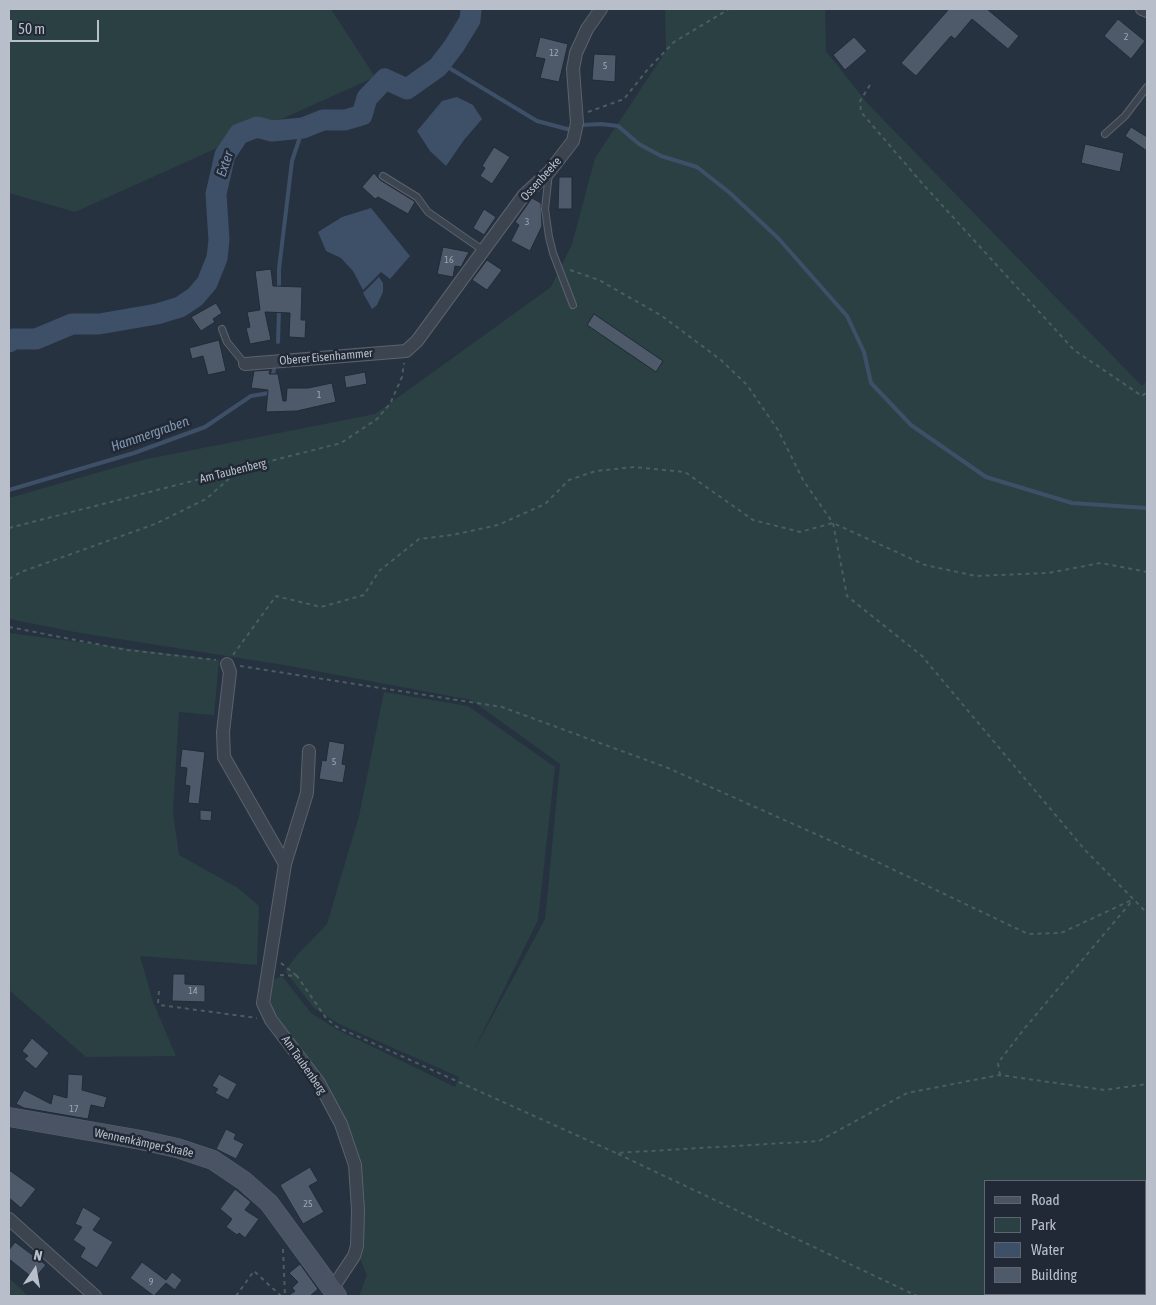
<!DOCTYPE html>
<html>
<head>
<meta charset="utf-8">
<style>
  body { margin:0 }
  #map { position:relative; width:1156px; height:1305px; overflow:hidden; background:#273240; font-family:"Asap Condensed",sans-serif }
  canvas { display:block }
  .frame { position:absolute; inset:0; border:10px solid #b8bfca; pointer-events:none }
  .legend { position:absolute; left:984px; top:1180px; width:162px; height:115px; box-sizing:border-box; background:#202935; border:1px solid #5d6571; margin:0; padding:6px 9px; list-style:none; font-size:15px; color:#b8bfca }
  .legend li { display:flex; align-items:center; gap:10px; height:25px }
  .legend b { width:25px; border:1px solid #5d6571 }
  .north { position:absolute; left:10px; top:1245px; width:50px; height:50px; -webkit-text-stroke:4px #202935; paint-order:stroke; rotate:12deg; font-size:14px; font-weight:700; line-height:20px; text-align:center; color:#b8bfca }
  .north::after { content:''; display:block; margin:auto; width:18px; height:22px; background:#b8bfca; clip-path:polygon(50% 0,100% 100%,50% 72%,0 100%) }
  .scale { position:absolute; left:10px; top:20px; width:89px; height:22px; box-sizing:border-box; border:2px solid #b8bfca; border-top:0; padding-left:6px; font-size:15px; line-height:18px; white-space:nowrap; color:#b8bfca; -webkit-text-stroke:4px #202935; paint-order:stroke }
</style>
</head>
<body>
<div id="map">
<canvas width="1156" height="1305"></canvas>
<div class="frame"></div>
<ul class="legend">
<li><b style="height:6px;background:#4a5363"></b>Road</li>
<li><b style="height:14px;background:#2a4042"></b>Park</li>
<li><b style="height:14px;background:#3e4f68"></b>Water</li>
<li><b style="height:14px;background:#4e5969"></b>Building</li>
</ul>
<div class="north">N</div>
<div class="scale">50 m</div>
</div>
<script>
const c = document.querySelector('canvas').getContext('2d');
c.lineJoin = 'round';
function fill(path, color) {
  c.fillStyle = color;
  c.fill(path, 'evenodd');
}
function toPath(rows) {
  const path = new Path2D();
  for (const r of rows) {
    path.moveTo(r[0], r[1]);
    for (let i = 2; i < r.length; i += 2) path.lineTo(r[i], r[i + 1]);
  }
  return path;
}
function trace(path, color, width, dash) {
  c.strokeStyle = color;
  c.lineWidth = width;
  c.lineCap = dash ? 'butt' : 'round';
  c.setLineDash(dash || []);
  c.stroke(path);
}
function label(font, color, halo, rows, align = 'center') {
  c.font = font + ' "Asap Condensed",sans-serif';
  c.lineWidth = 5;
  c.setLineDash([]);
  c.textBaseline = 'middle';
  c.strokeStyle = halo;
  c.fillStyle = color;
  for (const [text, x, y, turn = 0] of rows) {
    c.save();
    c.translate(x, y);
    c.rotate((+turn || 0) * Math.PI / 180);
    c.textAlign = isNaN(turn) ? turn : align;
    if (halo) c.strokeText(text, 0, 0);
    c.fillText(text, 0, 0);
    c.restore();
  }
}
fill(toPath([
  [9,9,331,9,375,77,75,212,9,193],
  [665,9,825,9,826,51,868,104,1142,386,1147,381,1147,1296,359,1296,367,1275,358,1254,358,1164,267,1002,268,982,282,976,311,1013,336,1029,455,1087,459,1077,339,1024,314,1008,285,971,297,955,327,924,359,816,384,692,468,706,555,767,538,920,472,1054,545,919,560,764,471,700,284,665,75,632,9,619,9,498,142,460,375,414,551,287,572,244,595,158,666,51],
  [985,1181,1145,1181,1145,1294,985,1294],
  [9,633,219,660,214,715,179,712,173,812,179,855,238,888,259,906,257,965,140,956,153,1002,176,1056,86,1057,9,990],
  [9,1278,28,1296,9,1296]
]), '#2a4042');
fill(toPath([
  [457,97,473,105,482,119,464,140,446,166,430,151,417,131,442,101],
  [371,208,410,256,390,279,381,272,363,290,353,271,341,258,326,251,318,232,342,217],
  [379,277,383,283,383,292,377,305,372,309,363,293]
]), '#3e4f68');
trace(toPath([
  [441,63,537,121,571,130],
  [582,125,601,124,618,126,639,144,661,156,697,167,730,193,778,238,847,316,864,352,871,383,911,425,986,477,1072,503,1147,508],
  [279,290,279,269,292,161,303,128],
  [278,342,279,310],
  [272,379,274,370],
  [9,490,134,453,205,427,251,396,269,393,269,390]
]), '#3e4f68', 4);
trace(toPath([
  [9,342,13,339,36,339,72,324,99,324,157,314,180,307,195,297,207,283,217,258,219,240,216,194,225,155,239,134,257,127,272,131,303,128,323,120,345,120,362,115,367,98,385,79,407,89,438,67,454,46,470,20,471,9]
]), '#3e4f68', 21);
const building = toPath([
  [949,9,987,9,1019,36,1008,49,972,19,955,39,951,36,916,76,901,63,949,9],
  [1118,19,1145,41,1131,59,1104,36,1118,19],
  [540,37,568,44,559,82,540,78,545,59,535,57,540,37],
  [854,37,867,51,845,70,833,55,854,37],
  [594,54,616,55,615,82,592,80,594,54],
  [1131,127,1147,137,1147,151,1125,136,1131,127],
  [1085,144,1124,153,1120,172,1081,163,1085,144],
  [494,147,510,157,492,184,480,176,485,168,482,166,494,147],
  [374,173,380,180,414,201,415,202,408,214,378,197,375,199,362,187,374,173],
  [559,177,572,177,572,209,558,209,559,177],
  [532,198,541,203,542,226,530,251,511,241,519,225,515,222,532,198],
  [484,209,496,217,484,235,473,228,484,209],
  [443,247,469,252,461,267,455,266,453,277,437,274,443,247],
  [487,260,502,270,487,290,472,280,487,260],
  [271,269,273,286,302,287,301,320,306,320,305,338,289,337,290,313,265,312,271,340,250,344,246,328,250,327,247,312,260,310,255,271,271,269],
  [216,303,222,313,213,319,215,322,201,331,191,317,216,303],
  [594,314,663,361,656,372,587,325,594,314],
  [219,340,226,371,208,375,203,356,192,359,189,348,219,340],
  [270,370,269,374,278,374,283,401,286,401,287,388,308,388,332,383,336,402,297,411,266,412,268,390,251,388,254,371,270,370],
  [365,372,367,384,346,388,344,376,365,372],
  [329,741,345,744,342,764,346,765,343,783,319,779,322,760,326,761,329,741],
  [182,749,205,752,199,804,188,803,190,786,185,785,187,768,180,767,182,749],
  [200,810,212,811,211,821,200,820,200,810],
  [173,974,185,974,185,984,205,985,205,1002,172,1001,173,974],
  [32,1038,49,1053,36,1069,24,1059,28,1056,22,1051,32,1038],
  [68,1074,83,1075,82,1090,107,1097,104,1108,91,1105,88,1119,24,1108,16,1104,24,1090,51,1104,53,1094,67,1098,68,1074],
  [219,1074,237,1084,228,1100,215,1093,218,1089,212,1086,219,1074],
  [226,1129,236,1134,234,1139,244,1144,236,1159,216,1149,226,1129],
  [310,1167,318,1181,309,1186,324,1212,303,1224,280,1185,310,1167],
  [9,1170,36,1189,21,1208,9,1198,9,1170],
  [235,1189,251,1202,245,1210,259,1219,245,1238,239,1233,237,1235,226,1227,232,1219,220,1209,235,1189],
  [83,1207,101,1218,93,1230,113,1242,97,1268,80,1257,85,1248,73,1240,82,1227,75,1224,83,1207],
  [15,1242,46,1265,34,1279,9,1259,9,1250,15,1242],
  [142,1262,166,1280,172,1272,182,1280,175,1290,166,1283,154,1296,130,1278,142,1262],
  [300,1264,318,1289,310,1296,288,1296,295,1291,292,1288,298,1282,289,1273,300,1264]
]);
fill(building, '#4e5969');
trace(building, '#222b37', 1);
const lane = toPath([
  [1105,134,1125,116,1147,87],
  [549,173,545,209,549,237,553,253,573,305],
  [383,176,417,197,428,212,484,251],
  [222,329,227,342,245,364]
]);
const street = toPath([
  [1142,9,1147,11],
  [245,364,406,351,417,341,524,195,549,172,573,141,577,123,573,69,576,53,587,29,601,9],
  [227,664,230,672,223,732,224,757,285,864],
  [309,751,307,793,285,864,263,1003,271,1020,319,1083,341,1124,355,1165,358,1210,357,1246,354,1256,332,1289],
  [9,1219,95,1296]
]);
const secondary = toPath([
  [9,1117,141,1140,177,1148,213,1160,244,1181,269,1203,337,1296]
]);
trace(lane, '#59626d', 8);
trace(street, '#59626d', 14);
trace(secondary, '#59626d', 20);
trace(toPath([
  [870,85,860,101,861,112,921,182,1074,350,1142,396,1147,392],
  [588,112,624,99,648,69,674,42,729,9],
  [570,270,599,280,662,316,721,360,747,385,778,430,803,480,833,523,847,596,922,656,1085,850,1147,913],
  [9,528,341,443,377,419,390,404,402,377,404,363],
  [9,579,21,572,155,524,206,499,239,470],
  [9,627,127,650,216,660],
  [233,655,276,596,321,607,364,595,379,571,419,539,452,535,498,525,545,504,569,480,596,471,634,467,685,472,753,520,800,532,833,523,925,565,976,576,1048,573,1101,563,1147,572],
  [240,666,502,707,668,768,867,857,1028,934,1061,933,1134,899],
  [281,963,297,976],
  [280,975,297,976,326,1018,337,1027,616,1153,819,1141,907,1093,1000,1075,1105,1090,1147,1084],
  [159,991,158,1003,160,1005,257,1018],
  [1000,1075,998,1063,1024,1029,1132,901],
  [618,1154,917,1296],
  [283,1249,285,1296],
  [236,1296,254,1271,281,1296]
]), '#4a5d60', 2, [4, 4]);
trace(lane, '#3c4450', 6);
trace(street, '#3c4450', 12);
trace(secondary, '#4a5363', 19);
label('10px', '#9ea6b2', null, [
  ["2",1126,37],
  ["12",554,53],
  ["5",605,66],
  ["3",527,222],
  ["16",449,260],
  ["1",319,395],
  ["5",334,762],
  ["14",193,991],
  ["17",74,1109],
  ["25",308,1204],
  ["9",151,1282]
]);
label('12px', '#b8bfca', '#202935', [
  ["Ossenbeeke",541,179,-48],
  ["Oberer Eisenhammer",326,357,-5],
  ["Am Taubenberg",233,471,-14],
  ["Am Taubenberg",304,1065,55],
  ["Wennenkämper Straße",144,1143,12]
]);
label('italic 14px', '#8195b0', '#202935', [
  ["Exter",225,164,-71],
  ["Hammergraben",150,434,-19]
]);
</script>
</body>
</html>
